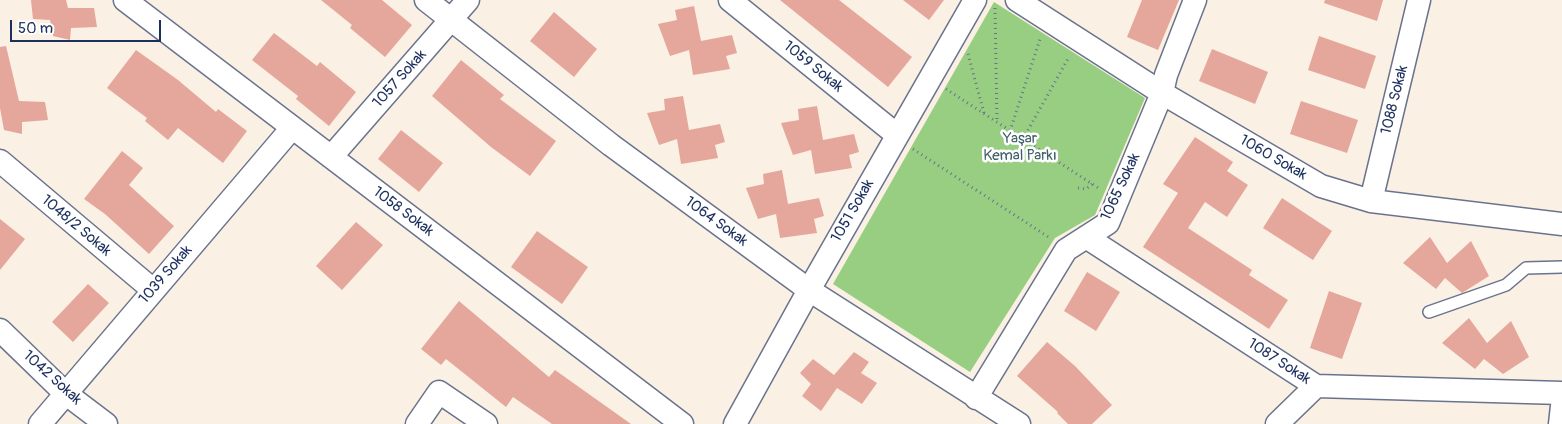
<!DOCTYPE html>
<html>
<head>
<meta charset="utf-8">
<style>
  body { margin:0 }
  #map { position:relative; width:1562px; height:424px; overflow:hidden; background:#faf0e3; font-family:Pangolin,sans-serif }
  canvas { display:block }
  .scale { position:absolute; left:10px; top:20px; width:151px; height:22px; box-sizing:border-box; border:2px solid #1b2f5e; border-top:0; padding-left:6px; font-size:15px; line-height:18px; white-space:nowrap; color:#1b2f5e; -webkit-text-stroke:4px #fff; paint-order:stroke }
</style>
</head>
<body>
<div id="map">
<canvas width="1562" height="424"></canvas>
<div class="scale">50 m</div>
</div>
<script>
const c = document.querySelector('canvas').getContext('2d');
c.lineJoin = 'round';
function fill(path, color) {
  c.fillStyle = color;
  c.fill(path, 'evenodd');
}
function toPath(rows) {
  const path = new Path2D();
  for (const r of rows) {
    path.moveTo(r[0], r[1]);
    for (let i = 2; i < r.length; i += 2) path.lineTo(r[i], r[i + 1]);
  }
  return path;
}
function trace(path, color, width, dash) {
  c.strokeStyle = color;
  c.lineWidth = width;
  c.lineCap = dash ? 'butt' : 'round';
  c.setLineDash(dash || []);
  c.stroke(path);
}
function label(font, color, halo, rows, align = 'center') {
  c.font = font + ' Pangolin,sans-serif';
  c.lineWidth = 5;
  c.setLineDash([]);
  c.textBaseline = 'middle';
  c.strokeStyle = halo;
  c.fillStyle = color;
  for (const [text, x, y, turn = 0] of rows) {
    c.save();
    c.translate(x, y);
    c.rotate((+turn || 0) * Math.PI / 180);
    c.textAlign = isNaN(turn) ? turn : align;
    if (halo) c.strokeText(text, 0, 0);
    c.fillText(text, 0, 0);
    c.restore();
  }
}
fill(toPath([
  [994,2,1145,98,1095,215,1055,238,970,372,833,284]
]), '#97ce81');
fill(toPath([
  [31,0,66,0,68,8,94,8,97,27,71,28,70,40,53,36,50,20,33,19],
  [321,0,382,0,412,25,385,57,350,28,352,25],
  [780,0,839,0,912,57,888,87],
  [903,0,944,0,929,20],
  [1142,0,1179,0,1158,50,1127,37],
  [1325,0,1383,0,1377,21,1324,3],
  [694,6,701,41,732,35,737,53,726,56,730,69,693,75,689,50,670,56,658,24,677,20,675,10],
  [554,12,597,49,574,77,530,41],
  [274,33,317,66,320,62,356,92,329,126,296,99,298,96,252,60],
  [1319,36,1376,56,1365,89,1308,70],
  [6,46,19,101,45,102,48,120,22,122,22,134,4,130,0,108,0,47],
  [1212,49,1268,72,1255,104,1199,81],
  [136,50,178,80,216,112,218,109,247,131,223,163,178,128,168,140,145,121,147,118,107,88],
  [461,60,504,95,500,99,556,141,530,176,491,147,432,96],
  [683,96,689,130,720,124,725,142,715,145,718,158,681,164,677,139,659,145,647,113,665,110,664,99],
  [1301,101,1358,120,1347,153,1290,134],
  [817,106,823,140,854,134,859,152,849,155,852,168,815,174,811,150,793,155,781,123,799,120,798,109],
  [401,130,443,163,419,192,378,159],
  [1195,137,1233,162,1227,171,1248,185,1227,217,1205,202,1188,228,1252,270,1249,275,1288,300,1269,329,1143,247,1178,193,1163,184],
  [122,151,143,168,129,185,174,226,149,254,105,214,84,199],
  [782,170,788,204,819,198,824,216,814,219,817,233,780,238,776,214,758,219,746,188,764,184,763,174],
  [1282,198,1332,231,1313,260,1263,228],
  [0,219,25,239,0,270],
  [356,222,383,245,342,290,316,266],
  [537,231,588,267,562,304,511,267],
  [1430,237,1447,263,1471,241,1489,276,1462,293,1445,278,1436,289,1403,263],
  [1087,272,1120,292,1096,331,1064,311],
  [88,284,109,303,73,342,52,322],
  [1329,291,1362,303,1342,359,1310,348],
  [459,301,549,377,555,370,631,424,552,424,513,397,506,407,446,359,441,365,421,349],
  [1469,318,1487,343,1511,321,1529,357,1503,374,1484,359,1475,369,1442,343],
  [1047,342,1075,366,1112,405,1092,424,1068,424,1057,413,1058,412,1017,376],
  [854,352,869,362,861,373,877,383,862,404,837,388,821,411,802,396,811,384,800,373,813,359,834,375]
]), '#e5a79b');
const service = toPath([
  [1429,312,1506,285,1526,268,1562,267]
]);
const minor = toPath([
  [125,0,682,424],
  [426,0,611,145,809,290,1019,424],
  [730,0,897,135],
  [1017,0,1162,93,1321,186,1371,201,1562,224],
  [331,157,468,0],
  [0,161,153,290],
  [1371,201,1419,0],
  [1086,237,1316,386,1562,393],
  [0,330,65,393,106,424],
  [976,398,1066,250,1108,223,1162,93,1166,75,1195,0],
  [40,424,292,128],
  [417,424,439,392,486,424],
  [735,424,809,290,975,0],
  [1277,424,1316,386],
  [1560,424,1562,406]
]);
trace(service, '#69738d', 14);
trace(minor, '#69738d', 25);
trace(toPath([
  [995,8,997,122],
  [968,54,984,113],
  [946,89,1100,189],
  [1010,131,1040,39],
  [1023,139,1069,57],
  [913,149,1050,238],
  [1078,188,1086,189,1092,184]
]), '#69738d', 3, [1, 4]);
trace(service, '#fff', 11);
trace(minor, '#fff', 22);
label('15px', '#1b2f5e', '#fff', [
  ["1059 Sokak",813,67,39],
  ["1057 Sokak",400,79,-48],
  ["1088 Sokak",1395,100,-76],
  ["1060 Sokak",1273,158,30],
  ["1065 Sokak",1121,187,-65],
  ["1051 Sokak",853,211,-60],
  ["1058 Sokak",403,212,37],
  ["1064 Sokak",716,222,36],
  ["1048/2 Sokak",76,226,40],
  ["1039 Sokak",166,275,-49],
  ["1087 Sokak",1279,362,33],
  ["1042 Sokak",52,378,42]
]);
label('15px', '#405f68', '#fff', [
  ["Yaşar",1020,139],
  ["Kemal Parkı",1020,156]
]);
</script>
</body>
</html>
